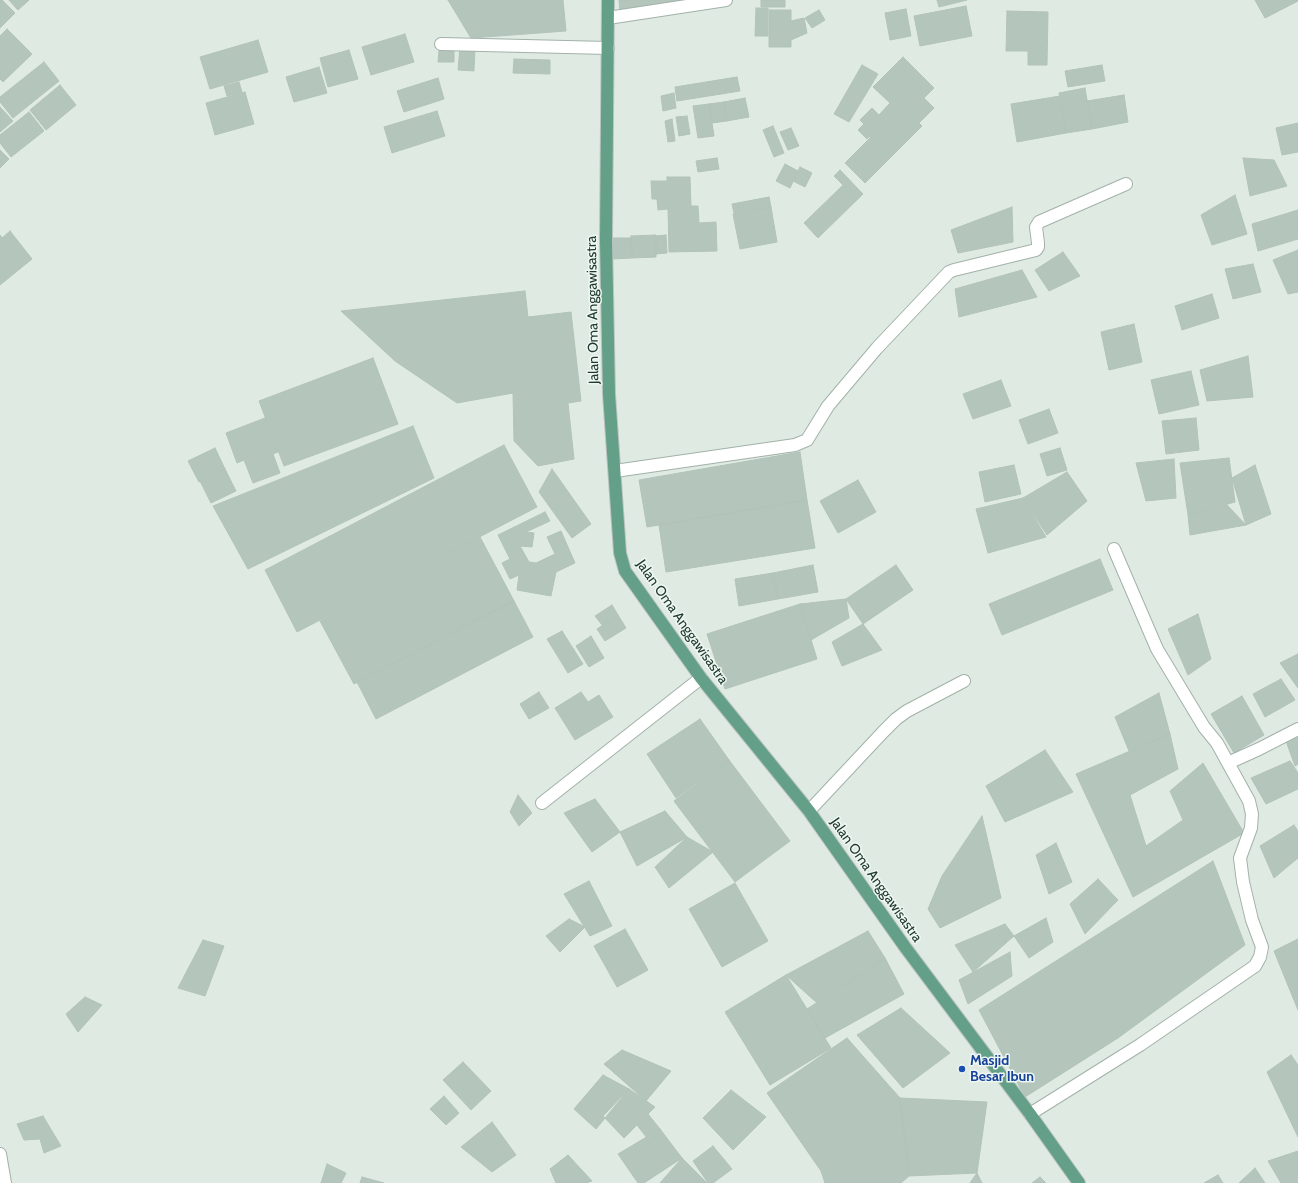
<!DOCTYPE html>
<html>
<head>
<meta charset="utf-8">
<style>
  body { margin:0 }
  canvas { display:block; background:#dfeae3 }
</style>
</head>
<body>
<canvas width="1298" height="1183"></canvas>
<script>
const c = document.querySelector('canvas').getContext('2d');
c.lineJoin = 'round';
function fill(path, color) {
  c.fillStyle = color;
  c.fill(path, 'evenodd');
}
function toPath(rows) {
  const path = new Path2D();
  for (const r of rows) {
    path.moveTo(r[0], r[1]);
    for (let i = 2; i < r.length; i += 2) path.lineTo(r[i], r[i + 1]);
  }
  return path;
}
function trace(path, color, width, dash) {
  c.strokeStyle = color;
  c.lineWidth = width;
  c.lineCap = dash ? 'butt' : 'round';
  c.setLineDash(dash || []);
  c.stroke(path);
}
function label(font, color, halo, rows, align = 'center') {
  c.font = font + ' Cabin,sans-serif';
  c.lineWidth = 3;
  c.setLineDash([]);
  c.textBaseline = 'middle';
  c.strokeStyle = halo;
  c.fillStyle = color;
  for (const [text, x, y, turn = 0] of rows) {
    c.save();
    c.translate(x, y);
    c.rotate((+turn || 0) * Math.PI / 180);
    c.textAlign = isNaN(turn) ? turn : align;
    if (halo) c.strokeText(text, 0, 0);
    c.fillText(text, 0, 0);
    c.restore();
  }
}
const building = toPath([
  [0,0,2,0,15,13,0,28,0,0],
  [9,0,29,0,18,10,9,0],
  [448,0,563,0,566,31,471,38,448,0],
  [619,0,700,0,620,14,619,0],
  [761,0,785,0,785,7,761,7,761,0],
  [937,0,967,0,939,7,937,0],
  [1255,0,1298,0,1298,1,1265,18,1255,0],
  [966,6,972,36,920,46,914,16,966,6],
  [756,8,768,8,768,36,755,36,756,8],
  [906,9,911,36,890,40,885,13,906,9],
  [769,10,791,10,791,21,804,18,807,33,791,40,791,47,769,47,769,10],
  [819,10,825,20,812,28,805,18,819,10],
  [1007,11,1048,12,1047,65,1028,65,1028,51,1006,51,1007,11],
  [7,29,32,54,3,82,0,79,0,36,7,29],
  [405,34,414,62,371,75,362,47,405,34],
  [258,40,268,72,210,89,200,57,258,40],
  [460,47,475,48,474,71,458,70,460,47],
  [349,50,358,79,328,87,320,58,349,50],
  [439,50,454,51,454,62,438,62,439,50],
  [903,57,934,88,924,98,934,108,919,123,922,126,891,157,870,136,867,139,858,130,864,124,860,120,872,108,879,115,890,103,873,87,903,57],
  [514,59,550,60,550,74,513,73,514,59],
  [44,62,59,81,13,118,0,102,0,97,44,62],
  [862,65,878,74,849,122,834,114,862,65],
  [1102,65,1105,81,1068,87,1065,71,1102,65],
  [319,67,327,93,294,102,286,77,319,67],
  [737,77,740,91,677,101,675,87,737,77],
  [438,78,444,99,404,112,397,91,438,78],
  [239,82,242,92,227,96,224,86,239,82],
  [60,85,76,105,46,130,30,110,60,85],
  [1085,88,1092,129,1066,133,1059,93,1085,88],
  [245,92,254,124,215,135,206,103,245,92],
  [674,93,676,108,663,111,661,96,674,93],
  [1124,95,1128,122,1092,129,1087,101,1124,95],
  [1060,96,1066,133,1017,142,1011,104,1060,96],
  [745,98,749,117,727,121,724,102,745,98],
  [724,102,727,121,712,123,709,104,724,102],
  [709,104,714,136,698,138,693,106,709,104],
  [0,107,13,121,0,132,0,107],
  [437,111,445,136,392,153,384,127,437,111],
  [29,112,44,131,11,157,0,143,0,135,29,112],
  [687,116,690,134,679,136,676,117,687,116],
  [672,119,675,141,668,142,665,121,672,119],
  [1298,123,1298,152,1282,155,1276,128,1298,123],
  [773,126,784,153,774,157,763,130,773,126],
  [791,128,799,146,788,150,780,132,791,128],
  [871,137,891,157,865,183,845,163,871,137],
  [0,150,9,159,0,168,0,150],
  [717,158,719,169,698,172,696,161,717,158],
  [1243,158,1274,160,1287,186,1250,196,1243,158],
  [785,164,798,171,790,188,776,181,785,164],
  [800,167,812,173,805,187,793,181,800,167],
  [840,170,863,194,818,238,804,223,843,185,834,176,840,170],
  [667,177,690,177,691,206,698,206,699,223,716,222,717,251,669,252,668,209,658,210,657,199,652,199,651,181,667,181,667,177],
  [1235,195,1247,234,1212,245,1201,215,1235,195],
  [769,197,771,207,734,213,732,204,769,197],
  [771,207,777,242,740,249,733,214,771,207],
  [1012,207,1013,242,958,253,951,230,1012,207],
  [1298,210,1298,239,1258,251,1252,224,1298,210],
  [10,231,32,259,0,285,0,235,2,238,10,231],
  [666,235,667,253,656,254,656,236,666,235],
  [631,236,656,235,656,257,632,258,631,236],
  [611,238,631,238,632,258,612,259,611,238],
  [1298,250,1298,292,1288,294,1273,260,1298,250],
  [1063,252,1080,276,1049,291,1035,270,1063,252],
  [1253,264,1261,292,1233,299,1225,269,1253,264],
  [1022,270,1037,297,959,317,955,289,1022,270],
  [525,291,528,317,571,312,581,401,568,403,574,459,538,466,514,441,513,393,457,403,395,361,341,311,525,291],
  [1212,294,1219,318,1182,330,1175,306,1212,294],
  [1134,324,1142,362,1109,370,1101,332,1134,324],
  [1248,356,1253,397,1207,401,1200,370,1248,356],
  [373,358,398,424,284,466,259,401,373,358],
  [1191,371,1199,405,1159,414,1151,380,1191,371],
  [1001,380,1011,406,973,419,963,394,1001,380],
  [1049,409,1058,433,1028,444,1019,420,1049,409],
  [265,418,278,452,273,454,280,473,253,483,244,460,237,463,226,433,265,418],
  [1196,418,1199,450,1166,454,1162,421,1196,418],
  [413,426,434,478,248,569,213,506,413,426],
  [504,445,537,507,297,632,265,570,504,445],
  [215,448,225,469,199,482,188,461,215,448],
  [1060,448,1067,470,1047,476,1040,454,1060,448],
  [800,452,807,500,647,527,639,480,800,452],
  [1229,458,1235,502,1188,515,1180,463,1229,458],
  [1174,459,1176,498,1146,501,1136,463,1174,459],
  [1014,465,1021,494,985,502,979,472,1014,465],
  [1255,465,1271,514,1246,525,1232,478,1255,465],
  [225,469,236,491,211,503,200,481,225,469],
  [552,469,591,524,572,538,539,492,552,469],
  [1067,472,1087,501,1047,535,1023,498,1067,472],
  [858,480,876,512,838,533,820,501,858,480],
  [1023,498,1046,537,988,553,976,509,1023,498],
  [807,500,815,548,666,572,659,525,807,500],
  [1227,505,1246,525,1190,535,1188,515,1227,505],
  [545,512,550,521,526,532,534,533,532,547,520,546,529,562,536,563,555,554,547,537,561,531,575,563,556,572,551,596,517,590,519,575,510,579,502,563,510,559,498,535,545,512],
  [480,537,514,601,354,684,320,621,480,537],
  [1100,559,1113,590,1002,635,989,604,1100,559],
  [813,565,818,592,778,599,773,573,813,565],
  [896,565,913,590,863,624,846,599,896,565],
  [773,573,778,599,739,606,735,579,773,573],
  [846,599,849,618,811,640,800,604,846,599],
  [514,601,533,637,376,719,357,682,514,601],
  [800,604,817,659,725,689,707,634,800,604],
  [612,605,618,615,602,625,595,616,612,605],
  [1198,614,1211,659,1188,675,1168,629,1198,614],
  [618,615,626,628,605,641,597,629,618,615],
  [863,624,882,650,842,666,832,642,863,624],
  [562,631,583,664,568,673,547,639,562,631],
  [591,636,604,658,589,667,576,646,591,636],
  [1298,654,1298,688,1280,663,1298,654],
  [1281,679,1295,700,1265,717,1253,694,1281,679],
  [539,692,549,708,529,719,520,704,539,692],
  [581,692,588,702,599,695,613,717,575,740,555,708,581,692],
  [1159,693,1170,734,1129,751,1115,717,1159,693],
  [1242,696,1264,735,1234,753,1211,714,1242,696],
  [700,719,729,760,676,798,647,754,700,719],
  [1170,734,1178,769,1130,795,1146,846,1183,820,1170,791,1203,763,1244,833,1133,897,1076,774,1170,734],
  [1298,736,1298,764,1295,766,1286,741,1298,736],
  [1045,750,1073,792,1005,822,986,786,1045,750],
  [729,760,790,841,735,882,674,801,729,760],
  [1290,761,1298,773,1298,789,1266,804,1251,778,1290,761],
  [518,795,532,813,519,826,510,812,518,795],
  [595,799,620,832,592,852,564,813,595,799],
  [665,811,687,837,637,866,620,832,665,811],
  [982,816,1001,898,940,928,928,909,942,876,982,816],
  [1294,825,1298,831,1298,858,1274,878,1260,846,1294,825],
  [687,837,713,852,669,888,655,867,687,837],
  [1056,843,1072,882,1049,894,1036,855,1056,843],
  [1213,861,1245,945,1118,1038,1025,1097,979,1010,1213,861],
  [1098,879,1118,900,1085,934,1070,904,1098,879],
  [589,881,612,926,590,936,564,894,589,881],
  [735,883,768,941,722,967,689,909,735,883],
  [1046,918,1053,942,1029,958,1014,936,1046,918],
  [569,919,585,927,560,952,546,936,569,919],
  [1005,924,1014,936,973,972,955,945,1005,924],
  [625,929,648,970,617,987,594,946,625,929],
  [868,931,885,958,817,1003,786,975,868,931],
  [1298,939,1298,1010,1274,951,1298,939],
  [203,940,224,946,205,996,178,988,203,940],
  [1010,952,1012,976,968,1004,959,980,1010,952],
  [885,958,904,994,825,1038,807,1009,885,958],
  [786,975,831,1048,770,1085,725,1012,786,975],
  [85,997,102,1005,78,1032,66,1014,85,997],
  [901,1008,950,1053,903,1088,857,1035,901,1008],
  [847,1038,900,1098,909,1176,901,1183,825,1183,821,1171,767,1093,847,1038],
  [622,1050,671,1071,646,1101,604,1064,622,1050],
  [1291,1055,1298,1065,1298,1137,1267,1072,1291,1055],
  [463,1062,491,1091,471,1110,443,1080,463,1062],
  [603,1075,629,1089,596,1129,574,1109,603,1075],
  [629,1089,655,1107,624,1138,603,1116,629,1089],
  [731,1090,766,1117,733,1150,703,1118,731,1090],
  [444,1096,459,1113,446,1125,430,1109,444,1096],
  [900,1098,987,1102,977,1173,909,1176,900,1098],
  [648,1114,660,1129,647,1138,637,1125,648,1114],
  [43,1116,61,1146,44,1153,40,1139,24,1140,17,1124,43,1116],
  [492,1122,516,1155,492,1172,461,1147,492,1122],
  [660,1129,682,1158,644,1183,638,1183,618,1154,660,1129],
  [713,1146,732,1169,713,1183,708,1183,693,1161,713,1146],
  [1298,1151,1298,1183,1281,1183,1268,1161,1298,1151],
  [568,1155,592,1181,586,1183,556,1183,550,1169,568,1155],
  [682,1158,707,1183,660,1183,682,1158],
  [327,1164,346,1173,341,1183,321,1183,327,1164],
  [1255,1168,1265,1183,1239,1183,1255,1168],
  [977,1173,982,1183,970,1183,977,1173],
  [1218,1175,1223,1183,1204,1183,1218,1175],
  [362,1177,384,1183,360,1183,362,1177],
  [1040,1177,1046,1183,1032,1183,1040,1177]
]);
fill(building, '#b4c5bc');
trace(building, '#b2c3b9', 1);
const minor = toPath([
  [608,18,726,0],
  [441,44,608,48],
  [615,471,795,445,807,440,828,406,877,348,949,272,954,270,1036,250,1038,247,1038,243,1036,227,1039,222,1126,184],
  [1228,763,1259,749,1298,729],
  [542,803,701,678],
  [809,811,883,732,896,719,907,711,964,681],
  [1030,1114,1140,1045,1255,966,1260,957,1262,947,1252,920,1243,882,1240,858,1251,828,1252,814,1249,801,1217,743,1204,727,1157,649,1114,549],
  [0,1154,5,1183]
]);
const major = toPath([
  [608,0,606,240,609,394,620,553,625,571,701,678,809,811,905,947,1030,1114,1079,1183]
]);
trace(minor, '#a2b2a9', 14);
trace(major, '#bcc4c1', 14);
trace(minor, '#fff', 12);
trace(major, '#649f87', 12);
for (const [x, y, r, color] of [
  [962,1069,4,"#1a4fb4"]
]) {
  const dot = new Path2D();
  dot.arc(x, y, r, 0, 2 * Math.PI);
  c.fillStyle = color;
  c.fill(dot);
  trace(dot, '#eff7f2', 1.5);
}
label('14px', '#203a2f', '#eff7f2', [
  ["Jalan Oma Anggawisastra",593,310,-91],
  ["Jalan Oma Anggawisastra",682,622,55],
  ["Jalan Oma Anggawisastra",876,880,55]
]);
label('bold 14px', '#164399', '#eff7f2', [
  ["Masjid",970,1061],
  ["Besar Ibun",970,1077]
], 'left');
</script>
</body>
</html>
